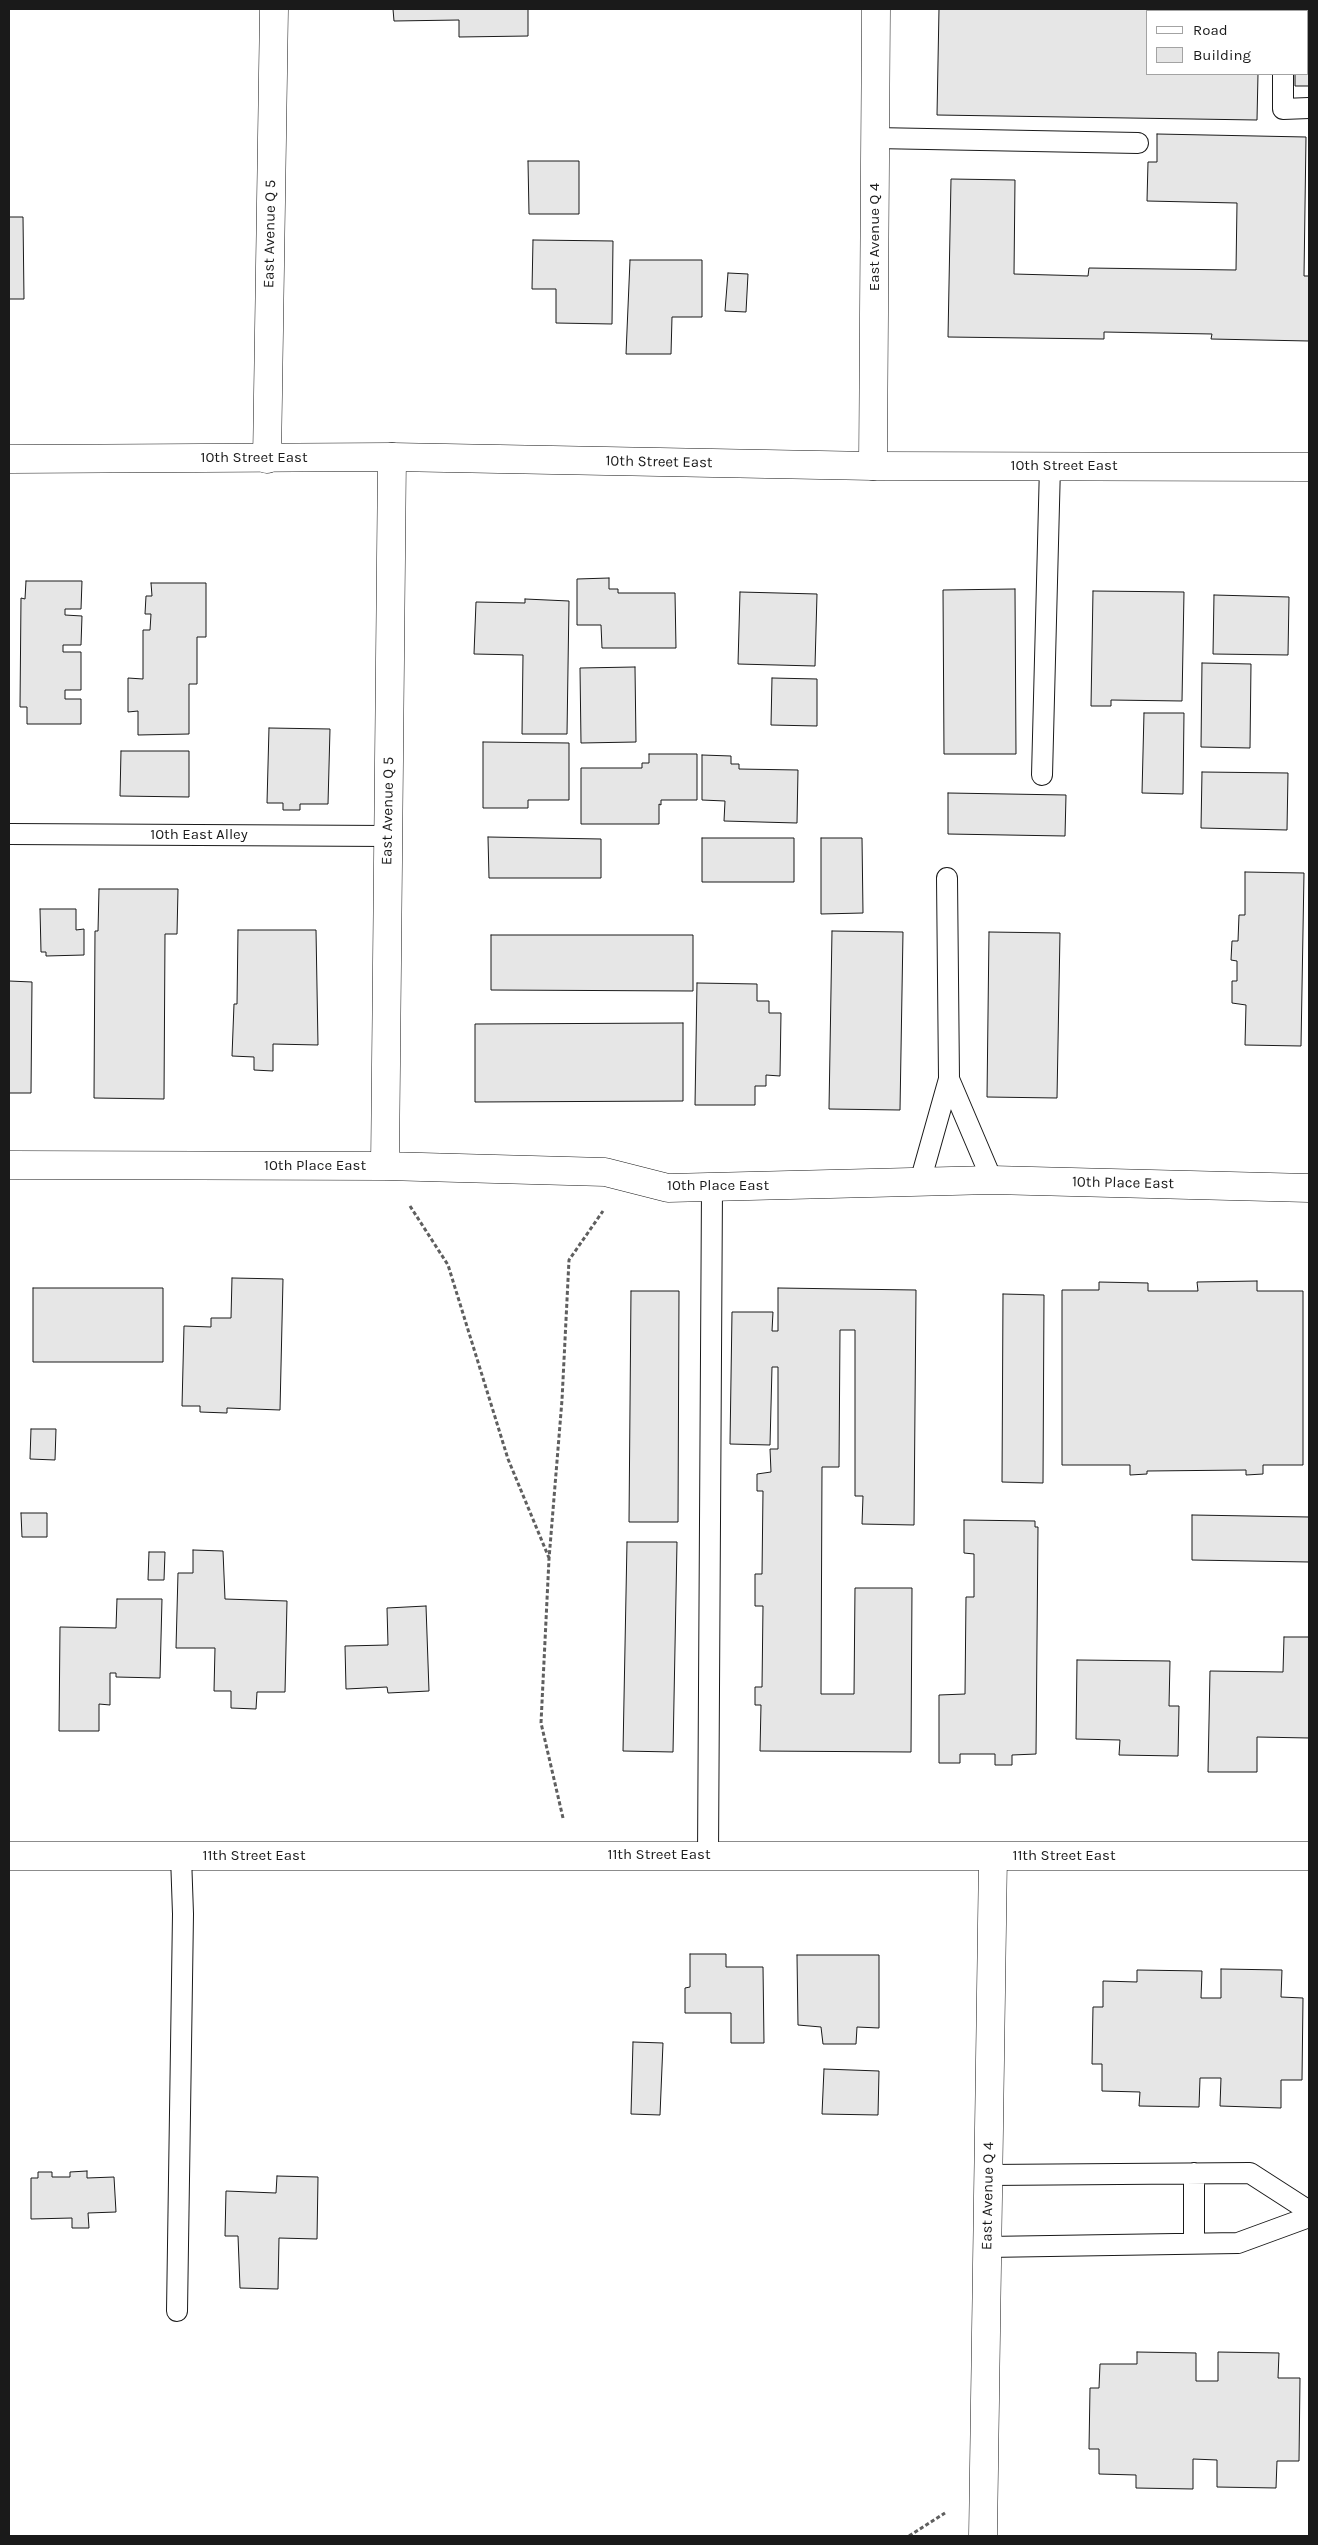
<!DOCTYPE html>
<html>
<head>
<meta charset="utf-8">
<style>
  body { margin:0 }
  #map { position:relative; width:1318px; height:2545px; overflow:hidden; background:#fff; font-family:Karla,sans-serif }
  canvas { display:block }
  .frame { position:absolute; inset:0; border:10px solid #1a1a1a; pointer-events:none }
  .legend { position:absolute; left:1146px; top:10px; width:162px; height:65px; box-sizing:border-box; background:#fff; border:1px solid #a3a3a3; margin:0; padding:6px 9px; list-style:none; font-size:15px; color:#1a1a1a }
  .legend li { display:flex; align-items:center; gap:10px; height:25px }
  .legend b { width:25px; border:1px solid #a3a3a3 }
</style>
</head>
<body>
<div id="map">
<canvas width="1318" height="2545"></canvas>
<div class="frame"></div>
<ul class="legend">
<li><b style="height:6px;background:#fff"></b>Road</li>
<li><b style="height:14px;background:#e6e6e6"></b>Building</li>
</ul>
</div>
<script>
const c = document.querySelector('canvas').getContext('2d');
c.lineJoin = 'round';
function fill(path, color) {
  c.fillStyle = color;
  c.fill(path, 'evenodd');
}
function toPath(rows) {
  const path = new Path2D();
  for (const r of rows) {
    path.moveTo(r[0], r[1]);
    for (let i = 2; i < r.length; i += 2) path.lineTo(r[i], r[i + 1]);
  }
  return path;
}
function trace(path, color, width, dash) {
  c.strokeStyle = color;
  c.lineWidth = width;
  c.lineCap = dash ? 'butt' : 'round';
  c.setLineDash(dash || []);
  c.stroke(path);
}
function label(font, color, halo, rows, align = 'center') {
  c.font = font + ' Karla,sans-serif';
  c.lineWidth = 4;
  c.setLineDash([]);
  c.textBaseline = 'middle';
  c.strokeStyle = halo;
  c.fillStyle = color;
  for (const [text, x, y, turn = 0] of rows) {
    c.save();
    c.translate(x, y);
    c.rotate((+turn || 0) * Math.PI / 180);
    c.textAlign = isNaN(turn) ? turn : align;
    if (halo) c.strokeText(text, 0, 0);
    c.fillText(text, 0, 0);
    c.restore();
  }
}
const building = toPath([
  [393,9,528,9,528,36,459,37,459,20,394,21,393,9],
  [939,9,1259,9,1259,11,1147,11,1147,74,1258,74,1257,120,937,115,939,9],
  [1296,9,1309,9,1309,86,1295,86,1295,74,1307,74,1307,11,1296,11,1296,9],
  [1157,134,1306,137,1304,276,1309,276,1309,341,1211,339,1212,334,1104,332,1104,339,948,337,951,179,1015,180,1014,274,1088,276,1089,268,1236,270,1237,203,1147,201,1148,162,1157,162,1157,134],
  [528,161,579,161,579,214,529,214,528,161],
  [9,217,23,217,24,299,9,299,9,217],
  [533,240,613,241,612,324,556,323,556,289,532,289,533,240],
  [630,260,702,260,702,317,672,317,671,354,626,354,630,260],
  [728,273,748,274,746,312,725,311,728,273],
  [609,578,609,589,618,589,618,593,675,593,676,648,602,648,601,625,577,625,577,579,609,578],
  [26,581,82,581,81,609,65,609,65,615,82,616,81,645,63,645,63,652,81,652,81,690,65,690,65,699,81,699,81,724,27,724,27,707,20,707,21,598,25,599,26,581],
  [151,583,206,583,206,637,197,637,197,684,189,684,189,734,138,735,138,711,128,712,128,678,143,679,143,630,150,630,151,614,145,614,146,596,152,596,151,583],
  [1015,589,1016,754,944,754,943,590,1015,589],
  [1093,591,1184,592,1182,701,1111,700,1111,706,1091,706,1093,591],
  [740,592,817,594,815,666,738,664,740,592],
  [1214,595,1289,597,1288,655,1213,654,1214,595],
  [525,599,569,601,567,734,522,734,523,655,474,654,476,602,525,603,525,599],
  [1202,663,1251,664,1250,748,1201,747,1202,663],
  [635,667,636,742,581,743,580,668,635,667],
  [772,678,817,679,817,726,771,725,772,678],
  [1144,713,1184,713,1183,794,1142,793,1144,713],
  [269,728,330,729,328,804,300,804,300,810,283,810,283,803,267,803,269,728],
  [483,742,569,743,569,800,528,800,528,808,483,808,483,742],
  [121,751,189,751,189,797,120,796,121,751],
  [649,754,697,754,697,800,661,800,661,805,659,804,659,824,581,824,581,768,642,768,642,763,649,763,649,754],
  [702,755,731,756,731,764,739,764,739,769,798,770,797,823,724,821,725,801,702,800,702,755],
  [1202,772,1288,773,1287,830,1201,828,1202,772],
  [948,793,1066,795,1065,836,948,834,948,793],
  [488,837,601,839,601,878,489,878,488,837],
  [702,838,794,838,794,882,702,882,702,838],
  [821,838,862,838,863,913,821,914,821,838],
  [1245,872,1304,873,1301,1046,1245,1045,1246,1005,1232,1003,1232,981,1237,981,1237,961,1231,960,1232,941,1238,941,1239,915,1245,915,1245,872],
  [99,889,178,889,177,934,165,934,164,1099,94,1098,95,931,98,931,99,889],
  [40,909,76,909,76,930,84,929,84,955,46,956,46,952,41,952,40,909],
  [238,930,316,930,318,1045,273,1044,273,1071,254,1070,254,1057,232,1056,234,1004,237,1004,238,930],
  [832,931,903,932,900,1110,829,1109,832,931],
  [989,932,1060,933,1057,1098,987,1097,989,932],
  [491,935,693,935,693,991,491,990,491,935],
  [9,981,32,982,31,1093,9,1093,9,981],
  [697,983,757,984,757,1001,769,1001,769,1013,781,1013,780,1076,766,1075,766,1086,755,1086,755,1105,695,1105,697,983],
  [683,1023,683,1101,475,1102,475,1024,683,1023],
  [232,1278,283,1279,280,1410,227,1408,227,1413,200,1412,200,1406,182,1406,184,1326,211,1327,211,1318,231,1318,232,1278],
  [1257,1281,1257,1291,1303,1291,1303,1465,1263,1465,1263,1474,1246,1475,1246,1470,1147,1471,1147,1474,1130,1475,1130,1465,1062,1465,1062,1290,1099,1290,1099,1282,1148,1283,1148,1291,1198,1291,1197,1282,1257,1281],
  [33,1288,163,1288,163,1362,33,1362,33,1288],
  [778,1288,916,1290,914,1525,862,1524,863,1496,855,1496,855,1330,840,1330,839,1467,822,1467,821,1694,854,1694,855,1588,912,1588,911,1752,760,1751,761,1705,755,1705,755,1687,762,1687,763,1606,755,1606,755,1574,762,1574,763,1491,757,1491,757,1474,771,1472,770,1449,778,1449,778,1367,772,1367,770,1445,730,1444,732,1312,773,1312,772,1331,778,1331,778,1288],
  [631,1291,679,1291,678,1522,629,1522,631,1291],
  [1003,1294,1044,1295,1043,1483,1002,1482,1003,1294],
  [31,1429,56,1429,55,1460,30,1459,31,1429],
  [21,1513,47,1513,47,1537,22,1537,21,1513],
  [1192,1515,1309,1517,1309,1562,1192,1560,1192,1515],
  [964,1520,1035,1521,1035,1527,1038,1527,1036,1754,1012,1755,1012,1765,995,1765,995,1754,960,1754,960,1763,939,1763,939,1695,965,1694,966,1597,974,1597,974,1554,964,1553,964,1520],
  [627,1542,677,1542,673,1752,623,1751,627,1542],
  [193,1550,223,1551,225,1599,287,1601,285,1692,257,1692,256,1709,231,1708,231,1691,214,1691,215,1648,176,1648,178,1573,193,1573,193,1550],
  [149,1552,165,1552,164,1580,148,1580,149,1552],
  [117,1599,162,1599,160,1678,116,1677,116,1673,110,1673,110,1705,99,1704,99,1731,59,1731,60,1627,116,1628,117,1599],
  [426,1606,429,1691,388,1693,387,1687,346,1689,345,1646,388,1645,387,1608,426,1606],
  [1284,1637,1309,1637,1309,1738,1257,1737,1257,1772,1208,1772,1210,1671,1283,1672,1284,1637],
  [1077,1660,1170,1661,1169,1706,1179,1706,1178,1756,1119,1755,1120,1740,1076,1739,1077,1660],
  [690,1954,726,1954,726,1967,763,1967,764,2043,731,2043,731,2013,685,2013,685,1988,690,1987,690,1954],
  [797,1955,879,1955,879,2028,857,2027,856,2044,823,2044,821,2027,798,2025,797,1955],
  [1221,1969,1282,1970,1281,1997,1303,1998,1302,2080,1281,2080,1281,2108,1220,2106,1221,2078,1200,2078,1199,2107,1139,2106,1140,2092,1102,2091,1102,2064,1092,2064,1093,2007,1103,2007,1103,1981,1137,1982,1137,1970,1202,1971,1201,1998,1221,1998,1221,1969],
  [633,2042,663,2043,660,2115,631,2114,633,2042],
  [824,2069,879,2071,878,2115,822,2114,824,2069],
  [87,2171,87,2178,114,2177,116,2212,88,2213,89,2228,72,2228,72,2218,31,2219,31,2178,38,2178,38,2172,52,2172,52,2177,70,2177,70,2172,87,2171],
  [277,2176,318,2177,317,2239,279,2238,278,2289,240,2288,238,2236,225,2236,226,2191,276,2193,277,2176],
  [1137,2352,1196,2353,1196,2381,1218,2381,1218,2352,1279,2353,1278,2378,1300,2378,1299,2461,1277,2461,1276,2488,1217,2487,1217,2460,1193,2459,1193,2489,1136,2488,1136,2475,1099,2474,1099,2449,1089,2449,1090,2388,1099,2388,1100,2364,1137,2364,1137,2352]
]);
fill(building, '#e6e6e6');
trace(building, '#1a1a1a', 1);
const service = toPath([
  [1284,11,1284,9],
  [1283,74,1283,109,1309,108],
  [875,138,1138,143],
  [1042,775,1050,466],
  [9,834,388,836],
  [949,1079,992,1180],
  [920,1182,949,1079,947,878],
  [708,1855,712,1188],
  [1194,2173,1194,2243],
  [988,2175,1250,2173,1309,2211],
  [987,2247,1238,2243,1309,2217],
  [177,2311,183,1914,181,1856]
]);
const minor = toPath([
  [267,459,274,9],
  [873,466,876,9],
  [9,1165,385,1166,605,1172,668,1188,992,1180,1309,1188],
  [385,1166,392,457],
  [9,1856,1309,1856],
  [983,2536,993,1856]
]);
const secondary = toPath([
  [9,459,392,457,873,466,1309,467]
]);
trace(service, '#1a1a1a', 22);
trace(minor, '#1a1a1a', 29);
trace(secondary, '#1a1a1a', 29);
trace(toPath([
  [410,1206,448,1265,508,1459,549,1558],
  [563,1818,541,1723,549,1559,562,1400,569,1260,603,1211],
  [909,2536,945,2513]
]), '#5f5f5f', 3, [4, 2.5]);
trace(service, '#fff', 20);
trace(minor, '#fff', 28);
trace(secondary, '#fff', 28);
label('15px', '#1a1a1a', '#fff', [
  ["East Avenue Q 5",270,234,-89],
  ["East Avenue Q 4",875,237,-90],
  ["10th Street East",254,458],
  ["10th Street East",659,462,1],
  ["10th Street East",1064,466],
  ["East Avenue Q 5",388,811,-89],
  ["10th East Alley",199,835],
  ["10th Place East",315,1166],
  ["10th Place East",1123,1183,1],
  ["10th Place East",718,1186],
  ["11th Street East",659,1855],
  ["11th Street East",254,1856],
  ["11th Street East",1064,1856],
  ["East Avenue Q 4",988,2196,-89]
]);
</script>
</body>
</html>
